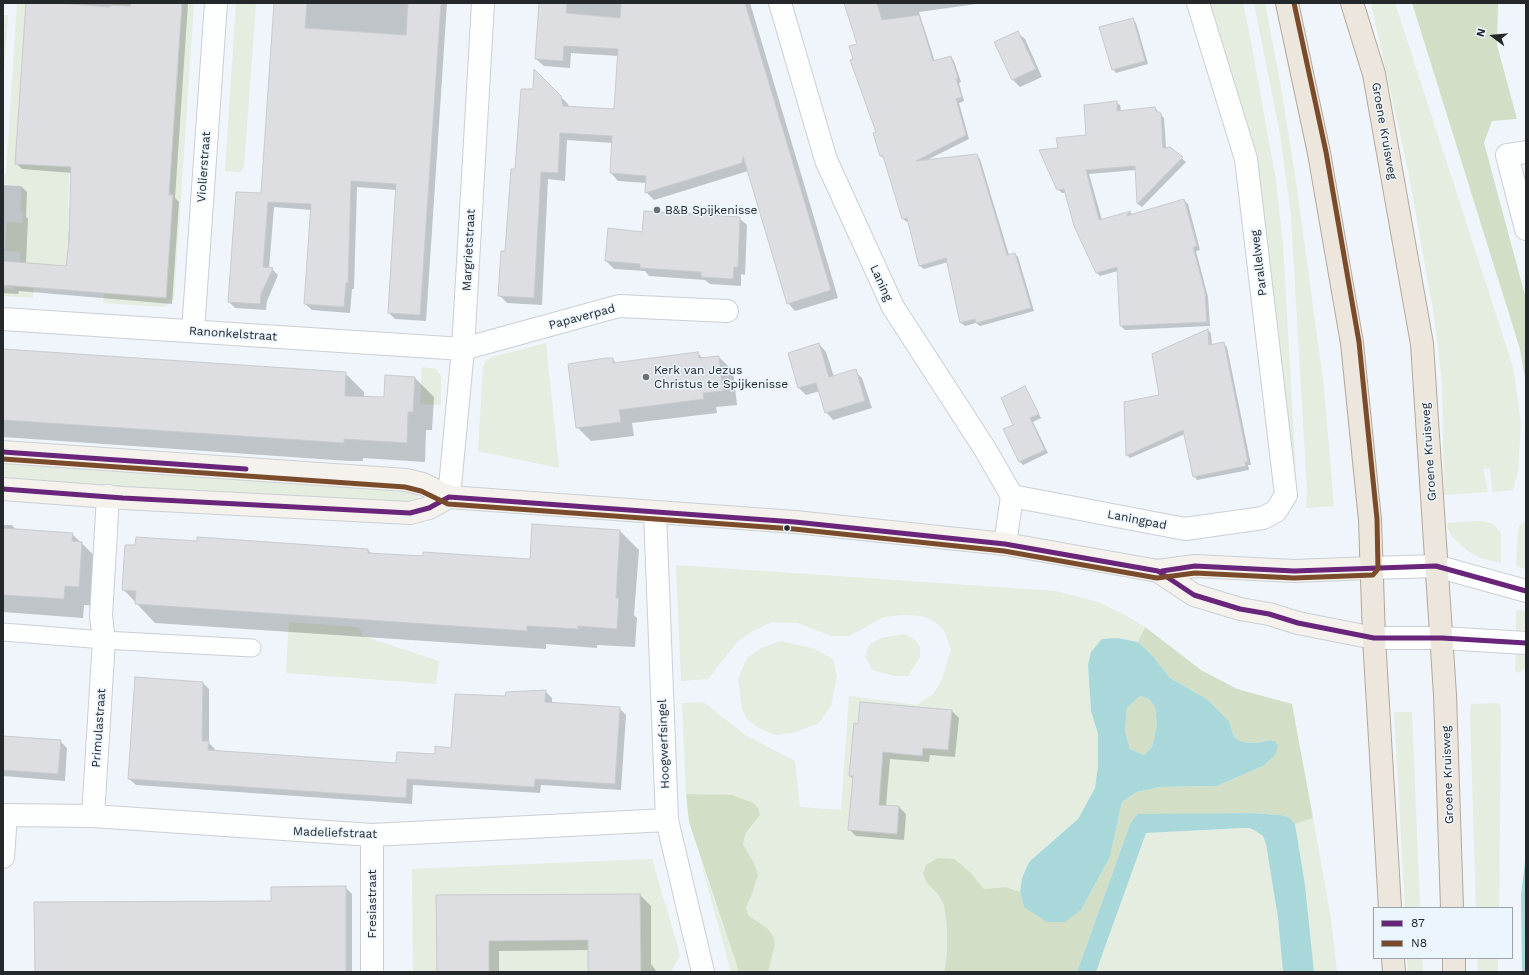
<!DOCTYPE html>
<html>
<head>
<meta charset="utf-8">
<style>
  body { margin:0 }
  #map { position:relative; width:1529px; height:975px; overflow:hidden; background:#eff5fa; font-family:"Work Sans",sans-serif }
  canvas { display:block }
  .frame { position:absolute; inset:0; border:4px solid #24282b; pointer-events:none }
  .legend { position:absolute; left:1373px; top:907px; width:140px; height:52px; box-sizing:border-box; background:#ebf5fe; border:1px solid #9ba3aa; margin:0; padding:5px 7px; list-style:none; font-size:12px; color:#24282b }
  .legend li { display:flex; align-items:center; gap:8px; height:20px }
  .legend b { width:20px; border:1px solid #9ba3aa }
  .north { position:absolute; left:1473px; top:16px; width:40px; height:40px; -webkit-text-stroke:3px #ebf5fe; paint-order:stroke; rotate:286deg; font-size:11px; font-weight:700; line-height:16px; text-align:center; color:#24282b }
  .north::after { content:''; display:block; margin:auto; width:14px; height:18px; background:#24282b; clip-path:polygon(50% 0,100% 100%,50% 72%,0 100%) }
</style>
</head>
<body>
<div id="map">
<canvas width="1529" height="975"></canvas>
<div class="frame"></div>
<ul class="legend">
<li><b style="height:5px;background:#68257a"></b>87</li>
<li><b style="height:5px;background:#7a4b2a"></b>N8</li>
</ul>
<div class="north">N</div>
</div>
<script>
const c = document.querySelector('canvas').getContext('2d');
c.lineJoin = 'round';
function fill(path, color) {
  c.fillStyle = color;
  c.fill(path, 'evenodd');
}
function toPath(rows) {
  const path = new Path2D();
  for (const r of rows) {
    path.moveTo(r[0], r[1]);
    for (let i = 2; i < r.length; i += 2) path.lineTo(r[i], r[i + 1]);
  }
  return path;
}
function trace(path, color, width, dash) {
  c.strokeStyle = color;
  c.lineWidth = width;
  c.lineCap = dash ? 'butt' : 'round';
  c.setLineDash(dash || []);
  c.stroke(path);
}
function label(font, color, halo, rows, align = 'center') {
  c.font = font + ' "Work Sans",sans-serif';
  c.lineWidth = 3;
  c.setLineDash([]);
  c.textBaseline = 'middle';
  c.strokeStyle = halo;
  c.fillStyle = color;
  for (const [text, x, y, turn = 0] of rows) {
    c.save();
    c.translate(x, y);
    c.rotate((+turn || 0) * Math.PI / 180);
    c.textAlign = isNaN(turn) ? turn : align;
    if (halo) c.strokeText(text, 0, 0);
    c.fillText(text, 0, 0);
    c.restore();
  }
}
fill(toPath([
  [17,3,26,3,15,164,70,165,68,207,91,209,86,218,69,217,68,231,85,232,85,242,68,241,66,261,83,267,35,264,33,298,3,296,3,288,13,289,15,263,20,263,20,252,5,251,7,222,22,223,23,212,7,211,20,212,22,186,3,184,3,174,6,174],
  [110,3,194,3,174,299,164,307,103,303,107,267],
  [141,193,173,195,166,298,134,296],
  [236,3,256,3,244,167,240,172,225,171],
  [1204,3,1243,3,1252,47,1276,181,1283,245,1297,492,1292,492,1252,159],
  [1254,3,1265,3,1282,93,1297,189,1324,388,1334,506,1306,508,1307,491,1291,215,1280,134],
  [1371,3,1395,3,1513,367,1521,423,1518,471,1513,490,1492,492,1490,468,1483,469,1488,492,1444,495,1442,381,1434,316,1408,170],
  [3,15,8,15,3,85],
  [546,343,559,468,478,451,483,367,486,361,492,357],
  [422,367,436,369,441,376,441,405,420,404],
  [3,460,404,488,418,494,418,497,417,501,412,505,3,480],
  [1481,521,1493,524,1501,533,1501,563,1481,558,1468,551,1453,538,1447,526,1448,523],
  [1526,521,1526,569,1518,567,1516,564,1518,530,1520,525],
  [676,565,1056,591,1098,602,1125,615,1145,627,1138,642,1117,638,1088,665,1091,711,1098,734,1098,766,1095,788,1078,819,1029,862,1022,878,1020,892,1006,887,984,889,971,873,927,883,938,894,944,905,947,929,947,954,944,972,768,972,775,944,767,928,748,915,746,907,752,894,754,863,743,844,746,834,760,815,712,794,686,794,682,703,703,702,747,736,795,761,800,807,841,810,849,696,917,705,933,694,941,682,951,650,944,630,932,620,922,616,905,615,884,617,849,636,832,636,797,623,772,622,753,631,737,642,708,679,681,681],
  [1517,610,1526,611,1526,631,1516,630,1516,612],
  [289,622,359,627,363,636,439,661,436,684,286,673],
  [905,634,915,640,920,647,920,657,908,676,893,676,873,670,865,657,869,645,881,638],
  [781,641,815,649,833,659,837,676,831,706,819,723,796,732,775,735,759,728,747,719,742,709,738,679,747,658,761,648],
  [1526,651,1526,668,1517,673,1515,670,1516,654],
  [1499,703,1501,710,1499,908,1476,908,1470,714,1471,704],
  [1394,712,1412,712,1420,908,1405,908],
  [1313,818,1331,919,1337,972,1314,972,1305,885,1295,824],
  [1243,828,1250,828,1256,831,1263,836,1266,844,1278,918,1283,972,1096,972,1146,833],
  [699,855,739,972,731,972],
  [652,859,680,955,671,972,413,972,412,869],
  [1407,958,1422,958,1423,972,1408,972],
  [1477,958,1498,958,1498,972,1478,972]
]), '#e4eddf');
fill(toPath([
  [1412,3,1498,3,1497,45,1517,119,1492,121,1484,143,1526,299,1526,384,1520,349],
  [1145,627,1201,670,1237,689,1292,704,1313,818,1295,824,1290,818,1281,815,1253,813,1138,815,1130,824,1077,972,944,972,947,954,947,929,944,905,938,894,927,883,923,874,926,865,938,858,954,859,971,873,984,889,1006,887,1020,892,1024,907,1081,910,1110,857,1122,802,1137,792,1159,787,1217,786,1263,766,1270,740,1256,743,1242,742,1234,737,1229,721,1207,699,1170,678,1153,656,1138,642],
  [1140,696,1149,699,1155,707,1157,725,1152,747,1144,755,1130,749,1125,731,1127,708],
  [686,794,732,795,753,803,758,808,760,815,746,833,743,844,754,863,758,875,752,894,746,907,748,915,767,928,773,936,775,944,768,972,739,972,689,822]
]), '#d2dec6');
fill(toPath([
  [1117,638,1138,642,1153,656,1170,678,1207,699,1229,721,1234,737,1242,742,1256,743,1270,740,1276,742,1278,746,1275,755,1263,766,1217,786,1159,787,1137,792,1122,802,1110,857,1081,910,1065,922,1047,922,1024,907,1020,892,1022,878,1029,862,1078,819,1095,788,1098,766,1098,734,1091,711,1088,665,1091,652,1102,639],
  [1140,696,1149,699,1155,707,1157,725,1152,747,1144,755,1130,749,1125,731,1127,708],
  [1253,813,1281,815,1290,818,1295,824,1305,885,1314,972,1283,972,1278,918,1266,844,1263,836,1256,831,1250,828,1243,828,1146,833,1096,972,1077,972,1130,824,1135,817,1138,814,1144,814],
  [1526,853,1526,972,1522,972,1521,895]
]), '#a8d8da');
fill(toPath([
  [26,3,188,3,175,198,179,202,172,304,19,291,18,294,3,293,3,185,21,186,27,192,26,217,28,219,26,263,67,267,72,173,22,169,16,163],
  [275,3,447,3,426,321,395,319,389,313,396,190,357,187,354,289,352,289,350,313,312,310,305,304,312,210,274,207,269,269,272,269,278,275,267,301,266,310,235,308,229,302,262,194],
  [540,3,750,3,838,298,795,311,788,303,748,171,654,200,646,192,647,183,618,181,611,173,613,143,567,140,565,181,548,179,542,305,507,303,499,295,516,170,534,91,535,71,568,104,569,107,615,110,619,56,571,53,570,68,544,66,536,59],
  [845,3,984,3,919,12,935,62,951,57,954,61,961,82,959,83,964,101,959,103,969,139,927,160,977,155,980,159,1009,255,1015,254,1018,257,1034,311,980,326,976,323,965,326,961,323,948,262,924,269,920,266,909,222,907,222,903,219,885,159,881,156,877,133,851,61,855,60,858,45],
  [1133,19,1136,23,1148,64,1116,73,1113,69],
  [1017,32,1025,39,1042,77,1020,87,1013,80,996,42],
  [1116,102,1120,105,1121,111,1155,108,1164,118,1166,148,1170,148,1186,162,1142,207,1138,204,1136,170,1089,174,1102,220,1130,212,1133,215,1184,200,1188,204,1200,250,1196,251,1208,297,1210,326,1125,330,1121,326,1118,271,1100,276,1096,272,1066,193,1062,193,1058,189,1059,149,1087,136],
  [739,218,747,225,745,275,741,274,741,286,710,284,705,280,649,276,645,271,614,269,606,261,643,233],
  [1208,330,1211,333,1212,346,1224,344,1227,347,1251,465,1248,465,1249,470,1197,480,1194,476,1185,434,1130,458,1127,455,1160,395],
  [819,344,826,352,834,377,855,371,862,378,872,408,833,420,826,412,820,391,806,395,799,388,789,354],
  [3,350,345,373,364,392,364,398,385,398,386,376,415,378,434,397,432,430,426,430,425,462,363,458,363,461,349,461,3,437],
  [698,353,703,359,719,357,733,371,737,405,716,407,717,413,632,423,634,436,591,441,577,427,612,359,616,363],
  [1025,387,1041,418,1033,422,1048,453,1023,465,1020,462,1014,425],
  [3,525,12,525,16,530,72,534,101,562,98,606,84,605,83,618,3,612],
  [620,531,639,550,634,615,637,618,635,647,597,645,597,648,546,644,546,649,155,623,123,589,368,550,372,554,531,561],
  [203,683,209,689,209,743,215,749,214,752,397,764,436,755,452,749,546,692,552,698,552,704,619,708,626,715,621,790,541,785,540,793,413,785,412,804,136,785,129,779],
  [952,711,959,718,955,757,930,755,929,762,890,759,886,806,899,807,906,814,904,840,856,836,849,829,854,780,850,776,859,725],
  [3,737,60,741,67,748,65,781,3,776],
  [345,887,352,894,352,972,36,972,272,902],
  [640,895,651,906,651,964,657,972,589,972,589,950,499,951,499,972,438,972,437,896]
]), '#0003');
const building = toPath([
  [26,3,57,3,110,7,110,5,130,6,131,3,182,3,169,195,173,195,166,298,3,285,3,261,66,266,69,241,71,167,15,164,26,3],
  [274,3,307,3,305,28,406,35,408,3,441,3,420,315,388,313,396,184,351,181,348,283,346,283,344,307,304,304,311,204,268,202,263,267,273,268,261,294,260,304,228,302,236,192,261,193,274,3],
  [539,3,567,3,566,13,620,18,621,3,745,3,831,290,787,304,743,156,742,163,645,193,646,176,610,173,612,136,560,133,558,173,541,172,534,298,498,296,501,251,505,251,511,169,515,169,521,89,533,89,534,69,561,96,563,106,614,109,618,49,564,46,563,61,535,59,539,3],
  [844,3,877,3,882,20,919,15,933,61,951,56,958,78,956,79,962,97,956,99,966,135,916,161,977,154,1007,255,1015,253,1031,308,976,323,975,319,960,323,946,258,919,266,907,218,902,219,883,156,880,156,873,133,876,132,850,60,853,59,849,46,857,44,844,3],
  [1133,18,1145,61,1112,70,1099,27,1133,18],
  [1018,31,1036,69,1012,80,994,42,1018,31],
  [1117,101,1117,111,1155,107,1156,111,1161,113,1163,148,1170,147,1183,157,1137,204,1135,166,1086,170,1099,220,1131,211,1126,216,1184,199,1197,246,1193,247,1205,292,1207,322,1120,326,1117,267,1096,273,1074,226,1064,189,1057,190,1039,150,1058,148,1056,138,1086,135,1084,105,1117,101],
  [644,211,740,217,738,267,734,267,733,279,701,277,701,272,640,268,640,264,605,261,608,228,642,232,644,211],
  [1208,329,1209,345,1224,342,1248,462,1245,462,1246,466,1193,477,1183,430,1126,456,1124,402,1159,395,1152,354,1208,329],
  [819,343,829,377,856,369,865,401,825,413,816,383,798,388,788,353,819,343],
  [3,349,346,372,345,396,384,397,385,375,415,377,413,412,408,412,407,443,344,439,344,443,330,442,3,420,3,349],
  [698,352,699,358,719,356,723,391,703,393,704,399,619,410,621,422,576,428,568,364,606,358,613,358,613,363,698,352],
  [1025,386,1039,414,1030,418,1045,450,1019,462,1003,429,1013,425,1001,398,1025,386],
  [532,524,620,530,616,598,619,598,617,629,578,626,578,629,527,626,527,631,135,604,136,591,122,590,125,545,135,545,136,537,197,541,197,537,368,549,368,553,423,556,423,552,530,559,532,524],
  [3,528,73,533,72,541,82,542,79,587,65,586,64,599,3,595,3,528],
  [135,677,203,682,202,741,209,741,208,750,396,763,397,752,435,754,435,746,451,748,455,694,505,696,506,692,546,690,545,702,620,707,615,784,535,779,534,787,407,779,406,798,128,779,135,677],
  [860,702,952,710,948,750,923,748,922,756,883,752,879,805,899,806,897,834,848,830,853,776,849,776,854,723,858,724,860,702],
  [3,736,61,740,58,774,3,770,3,736],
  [346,886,346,972,35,972,34,902,271,901,271,887,346,886],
  [640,894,641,972,588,972,588,940,489,941,489,972,437,972,436,895,640,894]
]);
fill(building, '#dddee1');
trace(building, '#c8cacd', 1);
const lane = toPath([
  [3,632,104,640,252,648]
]);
const street = toPath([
  [780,3,826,160,893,307,985,449,1012,496,1005,544],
  [1526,152,1507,155,1526,229],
  [3,319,463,349,619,306,727,311],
  [193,331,216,3],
  [1012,496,1185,529,1263,518,1276,511,1286,495,1246,159,1198,3],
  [449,497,463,349,483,3],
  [655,512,667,820,703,972],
  [1371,568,1436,566,1526,591],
  [1374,638,1442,638,1526,643],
  [3,815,93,816,372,835,667,820],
  [93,816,104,640,101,616,108,496],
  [372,835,372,972],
  [3,857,6,815]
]);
const secondary = toPath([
  [3,452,406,480,423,484,449,497,795,522,1005,544,1158,571,1195,566,1294,571,1371,568],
  [3,489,123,498,410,513,429,508,449,497],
  [1158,571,1194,595,1240,609,1269,614,1298,623,1374,638]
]);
const primary = toPath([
  [1287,3,1319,153,1352,343,1370,520,1374,638,1390,908],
  [1352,3,1374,74,1422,344,1445,695,1452,908],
  [1393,958,1394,972],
  [1454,958,1454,972]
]);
trace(lane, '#cbcfd3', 19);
trace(street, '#cbcfd3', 24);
trace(secondary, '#cbcfd3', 24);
trace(primary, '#b2a89a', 24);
trace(lane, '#fdfefe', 17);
trace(street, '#fdfefe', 22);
trace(secondary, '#f5f2ee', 22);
trace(primary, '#ece6dd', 22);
trace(toPath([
  [3,452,246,469],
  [3,489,123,498,410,513,429,508,449,497,795,522,1005,544,1158,571,1194,595,1240,609,1269,614,1298,623,1374,638,1442,638,1526,643],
  [1162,571,1195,566,1294,571,1436,566,1526,591]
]), '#68257a', 5);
trace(toPath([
  [3,459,405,487,421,491,448,504,794,529,1004,551,1157,578,1195,573,1294,578,1373,575,1378,569,1377,519,1359,342,1326,152,1294,3]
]), '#7a4b2a', 5);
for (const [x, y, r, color] of [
  [657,210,4,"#6b7073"],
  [646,377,4,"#6b7073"],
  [787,528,3.5,"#24282b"]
]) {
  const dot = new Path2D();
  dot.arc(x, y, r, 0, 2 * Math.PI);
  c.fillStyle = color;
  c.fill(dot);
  trace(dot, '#ebf5fe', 1.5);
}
label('12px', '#24282b', '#ebf5fe', [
  ["Groene Kruisweg",1384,131,80],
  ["Violierstraat",204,167,-86],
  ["Margrietstraat",469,250,-87],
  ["Parallelweg",1259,263,-97],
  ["Laning",881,283,66],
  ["Papaverpad",582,317,-15],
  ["Ranonkelstraat",233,334,4],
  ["Groene Kruisweg",1429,452,-94],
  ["Laningpad",1137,520,11],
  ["Primulastraat",99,728,-86],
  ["Hoogwerfsingel",664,744,-92],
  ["Groene Kruisweg",1448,775,-92],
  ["Madeliefstraat",335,833,2],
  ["Fresiastraat",372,904,-90]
]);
label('12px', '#24282b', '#ebf5fe', [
  ["B&B Spijkenisse",665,210],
  ["Kerk van Jezus",654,370],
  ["Christus te Spijkenisse",654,384]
], 'left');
</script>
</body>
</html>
